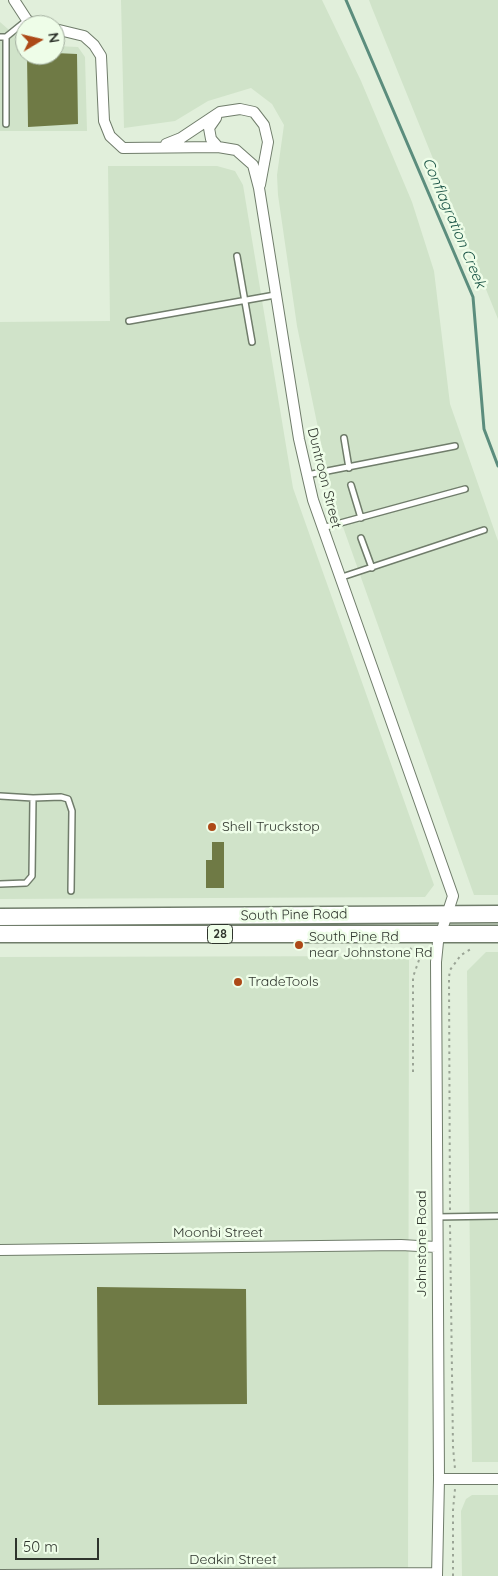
<!DOCTYPE html>
<html>
<head>
<meta charset="utf-8">
<style>
  body { margin:0 }
  #map { position:relative; width:498px; height:1576px; overflow:hidden; background:#e1efdb; font-family:Quicksand,sans-serif }
  canvas { display:block }
  .north { position:absolute; left:15px; top:15px; width:50px; height:50px; box-sizing:border-box; background:#eefde8; border:1px solid #a1ad9d; border-radius:50%; rotate:81deg; font-size:14px; font-weight:700; line-height:20px; text-align:center; color:#2e342c }
  .north::after { content:''; display:block; margin:auto; width:18px; height:22px; background:#ad4917; clip-path:polygon(50% 0,100% 100%,50% 72%,0 100%) }
  .scale { position:absolute; left:15px; top:1538px; width:84px; height:22px; box-sizing:border-box; border:2px solid #2e342c; border-top:0; padding-left:6px; font-size:15px; line-height:18px; white-space:nowrap; color:#2e342c; -webkit-text-stroke:4px #eefde8; paint-order:stroke }
</style>
</head>
<body>
<div id="map">
<canvas width="498" height="1576"></canvas>
<div class="north">N</div>
<div class="scale">50 m</div>
</div>
<script>
const c = document.querySelector('canvas').getContext('2d');
c.lineJoin = 'round';
function fill(path, color) {
  c.fillStyle = color;
  c.fill(path, 'evenodd');
}
function toPath(rows) {
  const path = new Path2D();
  for (const r of rows) {
    path.moveTo(r[0], r[1]);
    for (let i = 2; i < r.length; i += 2) path.lineTo(r[i], r[i + 1]);
  }
  return path;
}
function trace(path, color, width, dash) {
  c.strokeStyle = color;
  c.lineWidth = width;
  c.lineCap = dash ? 'butt' : 'round';
  c.setLineDash(dash || []);
  c.stroke(path);
}
function label(font, color, halo, rows, align = 'center') {
  c.font = font + ' Quicksand,sans-serif';
  c.lineWidth = 5;
  c.setLineDash([]);
  c.textBaseline = 'middle';
  c.strokeStyle = halo;
  c.fillStyle = color;
  for (const [text, x, y, turn = 0] of rows) {
    c.save();
    c.translate(x, y);
    c.rotate((+turn || 0) * Math.PI / 180);
    c.textAlign = isNaN(turn) ? turn : align;
    if (halo) c.strokeText(text, 0, 0);
    c.fillText(text, 0, 0);
    c.restore();
  }
}
fill(toPath([
  [121,0,322,0,361,81,412,202,434,271,450,404,498,541,498,895,474,895,332,496,297,326,278,195,277,175,284,125,272,104,251,88,208,101,175,121,124,128],
  [369,0,498,0,498,319,372,8],
  [0,22,25,44,25,55,55,55,55,46,78,47,85,57,87,131,0,131],
  [108,166,217,166,235,171,243,185,293,488,434,885,425,897,0,899,0,322,110,321],
  [486,952,498,952,498,1462,472,1462,467,971],
  [409,956,408,1576,0,1576,0,957],
  [472,1495,498,1495,498,1576,462,1576,461,1511,466,1499]
]), '#d0e3c9');
trace(toPath([
  [346,0,473,297,484,429,498,466]
]), '#5b8d7d', 3);
fill(toPath([
  [55,53,77,54,78,124,28,127,27,55,55,55],
  [212,842,224,842,224,888,206,888,206,860,212,860],
  [97,1287,246,1289,247,1404,98,1405]
]), '#6f7a45');
const service = toPath([
  [0,37,6,37,27,20],
  [6,37,6,124],
  [237,256,252,342],
  [129,321,275,295],
  [344,438,349,468],
  [307,475,455,446],
  [351,485,361,518],
  [322,528,465,489],
  [361,538,372,568],
  [339,578,484,530],
  [0,796,33,798],
  [0,884,26,883,32,876,33,798,61,797,68,799,72,811,71,891],
  [436,1217,498,1216]
]);
const minor = toPath([
  [14,0,27,20,36,25],
  [55,29,84,36,94,45,101,56,104,121,110,136,123,148,218,147,236,150,253,165,259,188,299,439,313,500,453,896,438,942,436,962,439,1479,437,1576],
  [216,118,209,128,211,139,218,147],
  [166,144,181,138,220,112,240,109,254,112,264,125,268,142,260,185],
  [0,1250,401,1245,436,1247],
  [439,1479,498,1479],
  [0,1575,437,1573]
]);
const trunk = toPath([
  [0,917,498,914],
  [0,934,498,934]
]);
trace(service, '#707d6b', 8);
trace(minor, '#707d6b', 12);
trace(trunk, '#707d6b', 19);
trace(toPath([
  [410,948,416,954,419,953],
  [413,1072,413,977,419,960,416,954],
  [450,1210,449,977,450,970,461,955,471,949],
  [450,1225,453,1447,455,1469],
  [453,1576,453,1510,455,1489]
]), '#9aa495', 2, [2.5, 4]);
trace(service, '#fff', 5);
trace(minor, '#fff', 10);
trace(trunk, '#fff', 16);
for (const [x, y, r, color] of [
  [212,827,5,"#ad4917"],
  [299,945,5,"#ad4917"],
  [238,982,5,"#ad4917"]
]) {
  const dot = new Path2D();
  dot.arc(x, y, r, 0, 2 * Math.PI);
  c.fillStyle = color;
  c.fill(dot);
  trace(dot, '#eefde8', 2);
}
for (const [x, y, w] of [
  [220,934,25]
]) {
  const box = new Path2D();
  box.roundRect(x - w / 2, y - 9.5, w, 19, 4);
  c.fillStyle = '#eefde8';
  c.fill(box);
  trace(box, '#2e342c', 1);
}
label('bold 12px', '#2e342c', null, [
  ["28",220,934]
]);
label('14px', '#2e342c', '#eefde8', [
  ["Duntroon Street",324,478,76],
  ["South Pine Road",294,915,-1],
  ["Moonbi Street",218,1233],
  ["Johnstone Road",422,1244,-90],
  ["Deakin Street",233,1560]
]);
label('14px', '#2e342c', '#eefde8', [
  ["Shell Truckstop",222,827],
  ["South Pine Rd",309,937],
  ["near Johnstone Rd",309,953],
  ["TradeTools",248,982]
], 'left');
label('italic 15px', '#1d5648', '#eefde8', [
  ["Conflagration Creek",454,223,67]
]);
</script>
</body>
</html>
